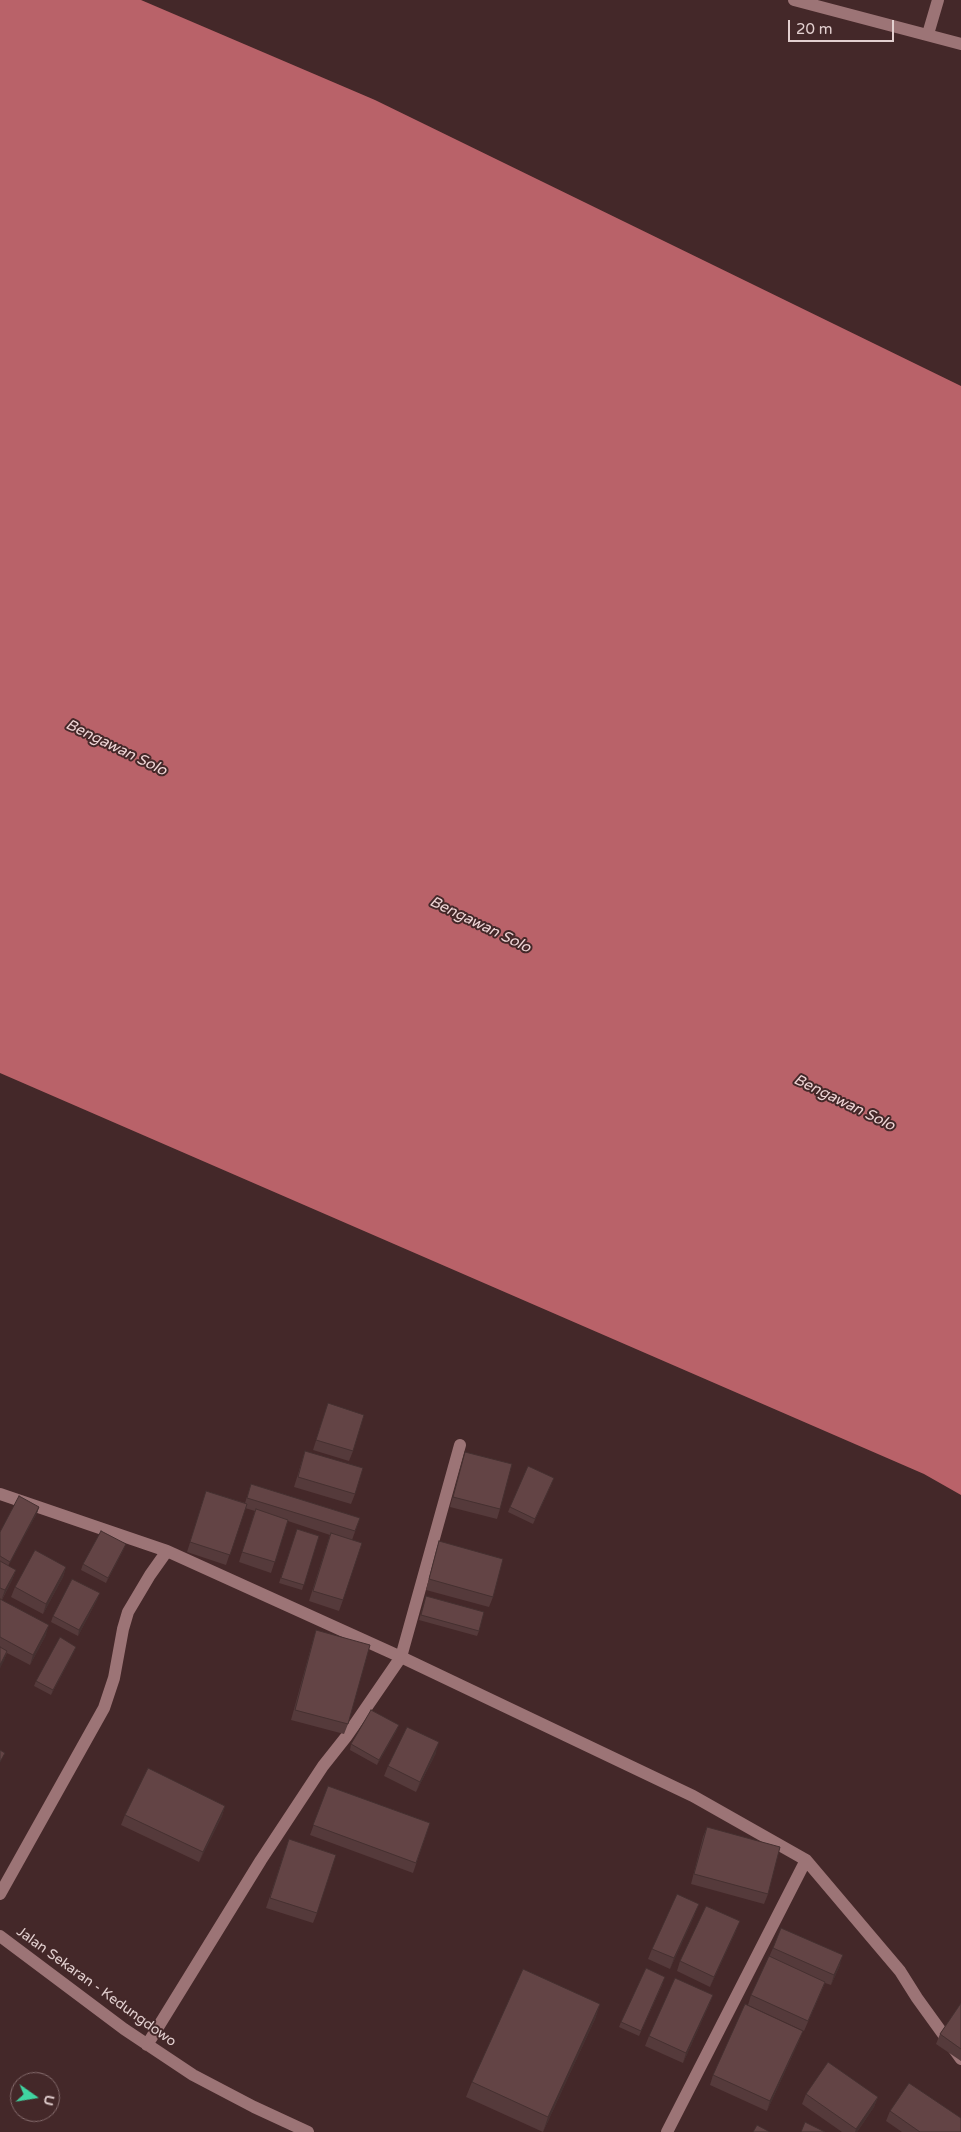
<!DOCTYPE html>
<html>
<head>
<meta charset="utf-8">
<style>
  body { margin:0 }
  #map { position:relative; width:961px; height:2132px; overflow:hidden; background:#442829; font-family:"Varela Round",sans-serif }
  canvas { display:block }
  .north { position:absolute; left:10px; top:2072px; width:50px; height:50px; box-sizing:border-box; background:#442829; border:1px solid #846b6c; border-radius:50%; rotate:103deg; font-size:14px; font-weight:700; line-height:20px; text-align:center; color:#e3d0d0 }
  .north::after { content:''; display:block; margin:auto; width:18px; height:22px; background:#40d4a1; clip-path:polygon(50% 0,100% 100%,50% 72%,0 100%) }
  .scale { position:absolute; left:788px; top:20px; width:106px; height:22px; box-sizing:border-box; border:2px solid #e3d0d0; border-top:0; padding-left:6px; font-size:15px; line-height:18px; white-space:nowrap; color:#e3d0d0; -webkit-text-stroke:4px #442829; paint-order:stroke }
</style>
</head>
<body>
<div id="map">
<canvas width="961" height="2132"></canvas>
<div class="north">U</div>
<div class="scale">20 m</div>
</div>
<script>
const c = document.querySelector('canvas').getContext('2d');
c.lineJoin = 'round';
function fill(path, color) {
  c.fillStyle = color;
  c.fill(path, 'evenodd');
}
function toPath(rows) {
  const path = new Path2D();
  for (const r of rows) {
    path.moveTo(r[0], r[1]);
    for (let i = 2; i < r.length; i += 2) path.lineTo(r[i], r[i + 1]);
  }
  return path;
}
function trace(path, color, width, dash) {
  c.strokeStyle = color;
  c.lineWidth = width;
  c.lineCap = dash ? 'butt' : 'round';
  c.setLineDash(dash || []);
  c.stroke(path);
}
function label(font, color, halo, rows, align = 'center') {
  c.font = font + ' "Varela Round",sans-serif';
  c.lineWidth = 4;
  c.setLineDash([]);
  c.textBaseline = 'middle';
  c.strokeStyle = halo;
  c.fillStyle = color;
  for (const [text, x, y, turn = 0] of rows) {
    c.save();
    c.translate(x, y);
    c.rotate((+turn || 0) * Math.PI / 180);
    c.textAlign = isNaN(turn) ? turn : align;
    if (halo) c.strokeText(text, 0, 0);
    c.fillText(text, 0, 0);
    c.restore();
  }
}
fill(toPath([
  [0,0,141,0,375,100,961,386,961,1495,924,1474,0,1073]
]), '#b96269');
trace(toPath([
  [794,0,961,44],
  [928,34,938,0],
  [0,1494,167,1551],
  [0,1894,104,1708,114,1678,123,1629,128,1612,150,1575,167,1551,401,1657,693,1796,806,1860,900,1971,917,1998,961,2059],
  [0,1936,124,2029,193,2075,254,2107,308,2132],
  [147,2045,261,1860,323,1766,346,1737,401,1657,460,1445],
  [667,2132,806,1860]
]), '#9c7476', 12);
fill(toPath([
  [328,1403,353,1451,349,1461,313,1450],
  [305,1451,355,1494,351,1504,294,1487],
  [465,1452,500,1509,497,1519,450,1507,462,1462],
  [552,1483,533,1524,508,1512,510,1507],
  [251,1484,360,1518,352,1540,343,1600,339,1611,309,1601,330,1535,288,1521,271,1573,239,1562,255,1511,245,1508,226,1565,187,1552,206,1491,245,1503],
  [39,1507,37,1513,8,1566,16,1570,12,1580,2,1600,46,1635,30,1665,7,1653,0,1668,0,1532],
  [297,1529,319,1536,302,1590,279,1583],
  [439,1541,493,1597,489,1607,426,1590,436,1551],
  [124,1549,106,1583,81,1570,83,1564],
  [66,1567,63,1577,43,1614,11,1597,15,1587],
  [426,1596,479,1631,477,1636,419,1620],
  [98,1598,78,1636,51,1622,53,1616],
  [316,1630,348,1724,344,1734,291,1720,313,1640],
  [76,1647,74,1652,51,1695,34,1686,36,1681],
  [397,1730,377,1765,350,1750,351,1744],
  [436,1753,416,1792,384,1776,388,1766],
  [328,1786,430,1823,413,1873,310,1835],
  [225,1806,222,1816,199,1862,121,1825,125,1815],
  [707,1827,768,1894,764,1904,691,1884,703,1837],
  [289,1839,317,1913,313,1923,266,1908],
  [695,1914,670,1969,648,1959,652,1949],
  [736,1931,710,1987,677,1971,680,1961],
  [773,1948,840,1965,831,1985,825,1983,804,2031,748,2005,751,1995,769,1957],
  [663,1983,639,2036,619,2027,621,2022],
  [713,1995,709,2005,683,2063,645,2046,649,2036],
  [961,2003,961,2061,936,2044,940,2034],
  [600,2004,595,2019,543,2132,466,2097,472,2082],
  [803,2031,799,2041,767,2111,710,2085,713,2075],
  [806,2094,878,2097,874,2107,857,2132,842,2132,802,2104],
  [890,2111,961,2132,902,2132,886,2121]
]), '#553a3b');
fill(toPath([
  [39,1507,37,1513,8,1567,10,1562],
  [126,1544,124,1549,106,1583,108,1578],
  [66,1567,63,1577,43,1614,46,1604],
  [16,1570,12,1580,1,1601,5,1590],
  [100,1593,98,1598,78,1636,79,1630],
  [49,1625,46,1635,30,1665,33,1655],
  [76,1647,74,1652,51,1695,53,1690],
  [7,1651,4,1661,0,1668,0,1665],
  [399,1725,397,1730,377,1765,379,1760],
  [439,1742,436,1753,416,1792,420,1782],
  [225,1806,222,1816,199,1862,203,1852],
  [699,1904,695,1914,670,1969,674,1958],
  [740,1921,736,1931,710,1987,714,1977],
  [843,1955,840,1965,831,1985,834,1975],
  [713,1995,709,2005,683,2063,686,2053],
  [600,2004,595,2019,543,2132,548,2117],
  [803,2031,799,2041,767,2111,770,2101],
  [878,2097,874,2107,857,2132,855,2132,856,2129]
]), '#453030');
const building = toPath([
  [328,1403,364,1415,353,1451,316,1440,328,1403],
  [305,1451,363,1468,355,1494,298,1477,305,1451],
  [465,1452,512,1464,500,1509,453,1497,465,1452],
  [528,1466,554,1478,535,1519,510,1507,528,1466],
  [251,1484,360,1518,355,1531,247,1498,251,1484],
  [206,1491,247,1504,230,1555,190,1542,206,1491],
  [19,1496,39,1507,10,1562,0,1556,0,1532,19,1496],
  [256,1509,288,1520,275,1562,242,1552,256,1509],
  [297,1529,319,1536,304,1585,281,1578,297,1529],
  [101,1531,126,1544,108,1578,83,1564,101,1531],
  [331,1533,362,1543,343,1600,313,1591,331,1533],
  [439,1541,503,1559,493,1597,429,1579,439,1541],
  [35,1550,66,1567,46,1604,15,1587,35,1550],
  [0,1561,16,1570,5,1590,0,1588,0,1561],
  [72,1579,100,1593,79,1630,53,1616,72,1579],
  [426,1596,484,1612,479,1631,421,1615,426,1596],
  [0,1599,49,1625,33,1655,0,1637,0,1599],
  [316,1630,370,1645,348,1724,295,1710,316,1630],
  [60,1637,76,1647,53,1690,36,1681,60,1637],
  [0,1647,7,1651,0,1665,0,1647],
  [371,1710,399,1725,379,1760,351,1744,371,1710],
  [407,1727,439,1742,420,1782,388,1766,407,1727],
  [0,1750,5,1753,0,1762,0,1750],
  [148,1768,225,1806,203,1852,125,1815,148,1768],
  [328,1786,430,1823,416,1863,313,1825,328,1786],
  [707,1827,780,1847,768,1894,694,1874,707,1827],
  [289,1839,336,1855,317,1913,270,1898,289,1839],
  [677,1894,699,1904,674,1958,652,1949,677,1894],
  [706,1906,740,1921,714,1977,680,1961,706,1906],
  [781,1928,843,1955,834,1975,773,1948,781,1928],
  [769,1956,825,1982,808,2021,751,1995,769,1956],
  [646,1968,665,1977,641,2031,621,2022,646,1968],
  [523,1969,600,2004,548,2117,472,2082,523,1969],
  [675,1978,713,1995,686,2053,649,2036,675,1978],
  [961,2003,961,2049,940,2034,961,2003],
  [745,2004,803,2031,770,2101,713,2075,745,2004],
  [828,2062,878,2097,856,2129,806,2094,828,2062],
  [909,2083,961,2118,961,2132,920,2132,890,2111,909,2083],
  [805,2122,825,2132,801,2132,805,2122],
  [757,2125,770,2132,753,2132,757,2125]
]);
fill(building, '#634445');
trace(building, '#453030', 1);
label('14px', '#e3d0d0', '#442829', [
  ["Jalan Sekaran - Kedungdowo",96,1987,36]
]);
label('italic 15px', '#efd5d6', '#442829', [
  ["Bengawan Solo",116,748,26],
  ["Bengawan Solo",480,925,26],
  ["Bengawan Solo",844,1103,26]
]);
</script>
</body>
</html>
